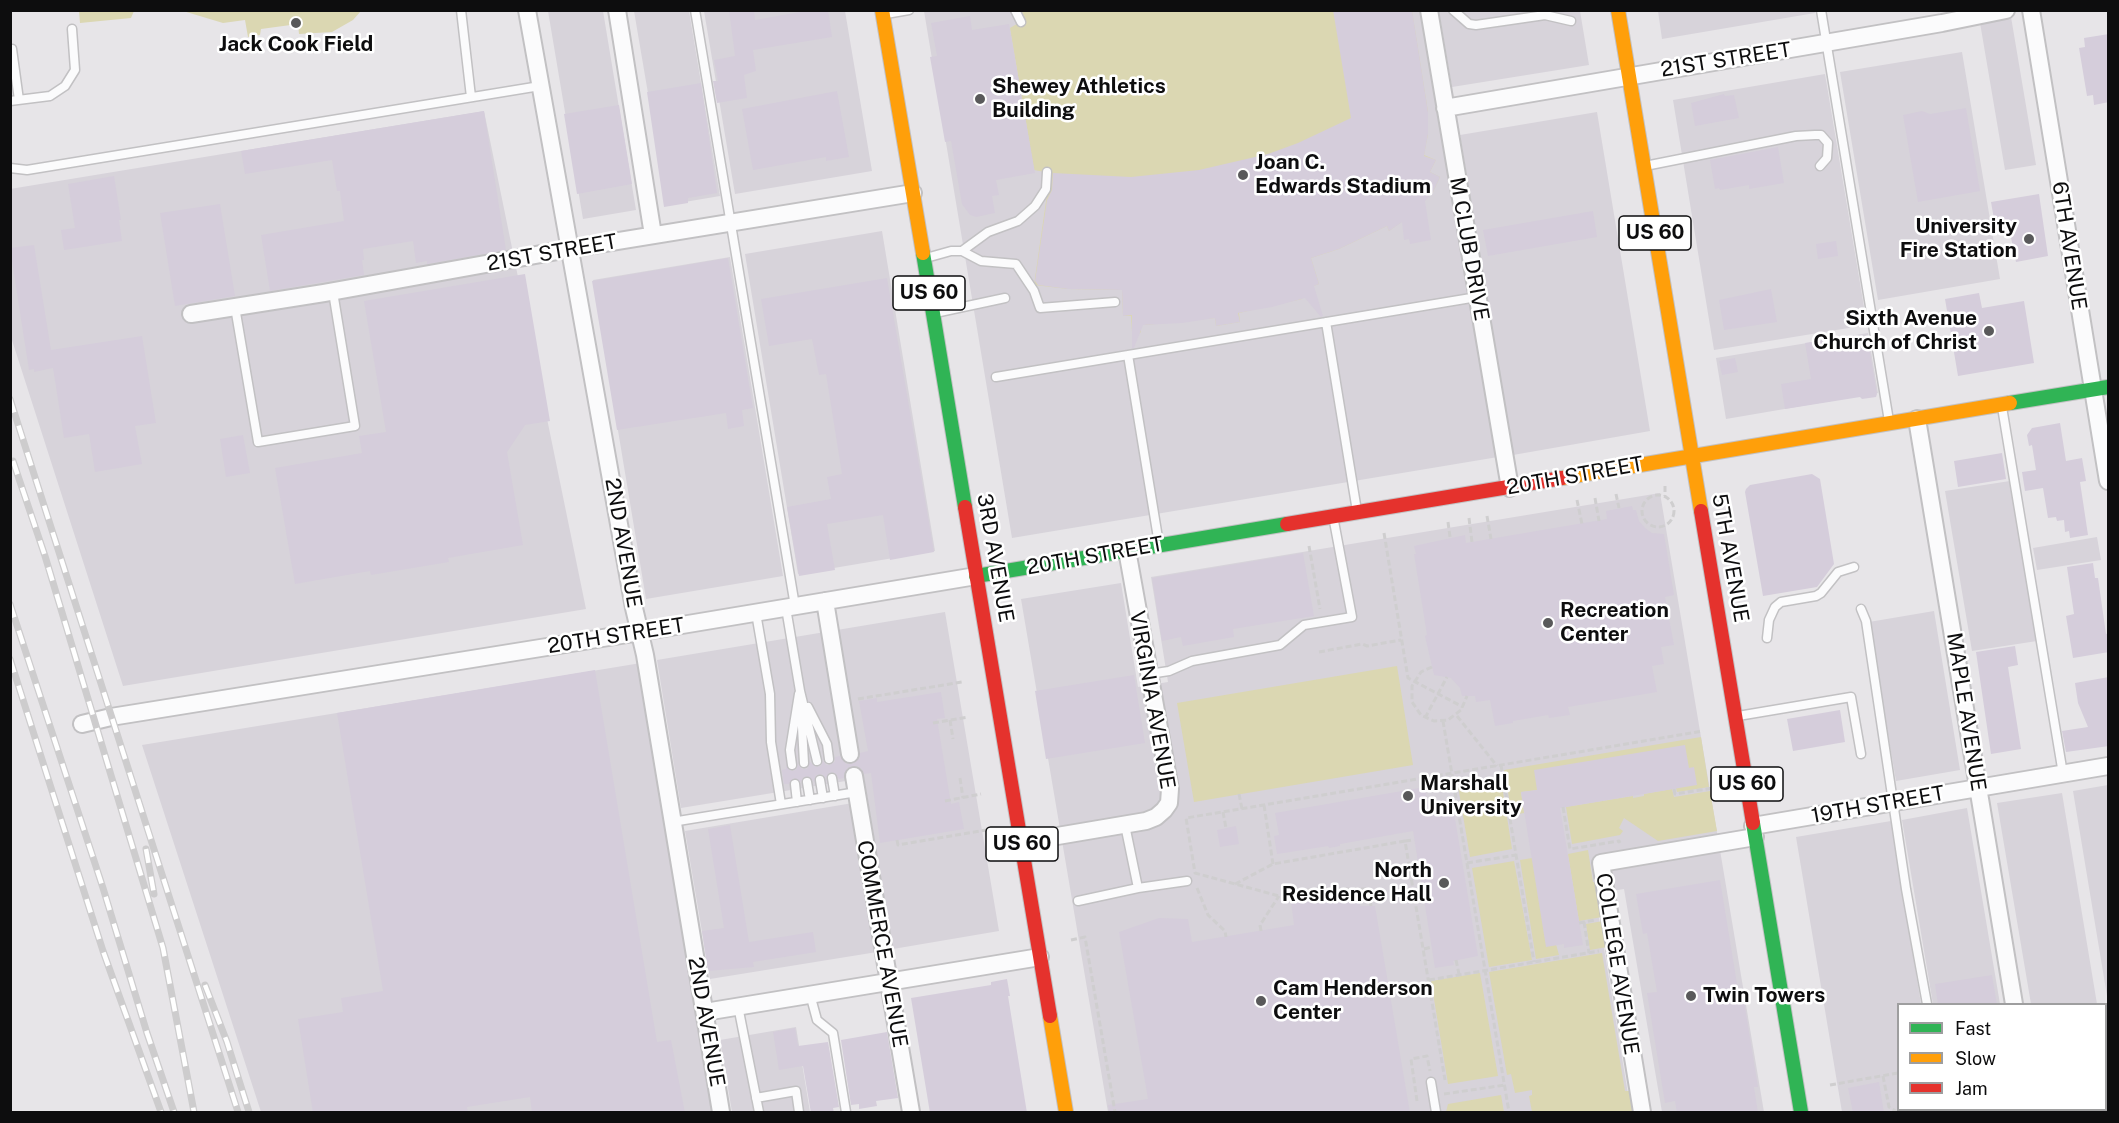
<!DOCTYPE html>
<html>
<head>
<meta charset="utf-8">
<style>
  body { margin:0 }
  #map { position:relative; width:2119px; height:1123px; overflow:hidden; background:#e7e5e8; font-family:"Public Sans",sans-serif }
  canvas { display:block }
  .frame { position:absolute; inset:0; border:12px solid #0d0d0e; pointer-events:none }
  .legend { position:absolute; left:1897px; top:1003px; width:210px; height:108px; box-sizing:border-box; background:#fff; border:2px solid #9e9e9f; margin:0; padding:8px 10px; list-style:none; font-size:18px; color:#0d0d0e }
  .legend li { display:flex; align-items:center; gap:12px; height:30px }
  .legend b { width:30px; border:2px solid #9e9e9f }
</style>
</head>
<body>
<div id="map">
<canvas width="2119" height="1123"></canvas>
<div class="frame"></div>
<ul class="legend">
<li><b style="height:8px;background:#30b455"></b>Fast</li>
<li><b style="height:8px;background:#ff9f0a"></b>Slow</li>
<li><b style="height:8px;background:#e5322d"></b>Jam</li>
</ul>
</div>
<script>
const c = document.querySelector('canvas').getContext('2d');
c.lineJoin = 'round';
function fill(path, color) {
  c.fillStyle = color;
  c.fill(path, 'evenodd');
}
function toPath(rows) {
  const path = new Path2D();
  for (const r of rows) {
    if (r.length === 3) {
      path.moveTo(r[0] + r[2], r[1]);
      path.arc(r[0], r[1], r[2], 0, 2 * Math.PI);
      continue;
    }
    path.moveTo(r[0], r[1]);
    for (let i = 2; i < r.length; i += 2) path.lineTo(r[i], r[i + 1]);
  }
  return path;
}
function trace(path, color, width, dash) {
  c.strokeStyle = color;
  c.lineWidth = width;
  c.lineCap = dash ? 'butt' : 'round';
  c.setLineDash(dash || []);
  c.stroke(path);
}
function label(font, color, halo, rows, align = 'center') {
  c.font = font + ' "Public Sans",sans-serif';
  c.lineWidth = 5;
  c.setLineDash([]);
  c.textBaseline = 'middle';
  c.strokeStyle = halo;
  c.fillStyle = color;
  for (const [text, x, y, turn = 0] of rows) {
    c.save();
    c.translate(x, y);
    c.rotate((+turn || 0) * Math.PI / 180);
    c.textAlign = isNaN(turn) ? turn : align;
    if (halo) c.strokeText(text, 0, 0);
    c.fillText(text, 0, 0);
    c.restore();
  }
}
fill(toPath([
  [1814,10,1815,13,1662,39,1658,11],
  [548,11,603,11,636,210,583,219],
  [634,11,689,11,720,196,667,205],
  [704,11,845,11,872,171,735,194],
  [924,11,1423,11,1498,457,1012,538],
  [1439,11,1580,11,1589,65,1452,87],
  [1978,11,2010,11,2036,165,2005,170],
  [1962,52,2000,279,1878,300,1840,72],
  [1825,74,1867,325,1714,350,1673,100],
  [484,111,586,609,123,686,11,337,10,189],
  [1597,112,1650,431,1513,455,1460,135],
  [882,231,935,551,798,574,745,254],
  [730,257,783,576,646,599,593,280],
  [1868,333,1878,393,1726,419,1716,358],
  [2010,481,2037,641,1972,651,1945,491],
  [1660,493,1764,1112,1662,1112,1624,889,1595,894,1631,1112,1108,1112,1021,599,1121,583,1138,687,1168,682,1151,577],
  [2097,537,2101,560,2037,570,2033,548],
  [1934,611,1960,770,1896,781,1869,622],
  [945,612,999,931,893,949,864,778,681,808,657,660],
  [641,663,717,1112,261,1112,142,745],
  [2108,785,2108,1002,2073,791],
  [2062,793,2097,1004,2031,1004,1997,803],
  [853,803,877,952,710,979,685,831],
  [1967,808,2000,1004,1933,1004,1902,820],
  [1891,821,1921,1004,1898,1004,1898,1110,1939,1110,1939,1112,1842,1112,1796,837],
  [796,1027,810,1112,732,1112,720,1040],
  [2106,1043,2108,1043,2108,1112,2049,1112,2048,1110,2106,1110]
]), '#d7d3da');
fill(toPath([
  [1021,10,1412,11,1428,112,1428,134,1424,155,1436,160,1430,172,1440,177,1433,192,1411,215,1389,231,1387,226,1339,249,1311,258,1319,284,1305,289,1302,299,1239,313,1240,322,1216,326,1215,318,1145,325,1145,316,1141,316,1141,332,1136,336,1132,332,1131,316,1123,316,1122,290,1068,289,1034,285,1050,173,1034,170,1010,28,1025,19],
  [79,11,79,10,134,11,131,18,80,23],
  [183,11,361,11,353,20,332,32,299,34,298,24,261,29,260,35,248,37,245,20,223,23],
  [1397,666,1413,765,1194,802,1177,703],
  [1701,737,1709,787,1677,792,1676,788,1537,790,1521,792,1524,813,1512,815,1504,770],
  [1501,779,1512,849,1470,857,1458,786],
  [1672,789,1674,797,1710,791,1717,831,1658,841,1624,818,1619,828,1623,831,1620,835,1572,844,1566,807,1633,796,1633,798,1644,796,1644,794],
  [1588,850,1593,882,1597,882,1602,917,1579,921,1568,854],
  [1532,858,1559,955,1536,959,1520,860],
  [1514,861,1532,960,1489,967,1472,868],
  [1603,921,1607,947,1590,950,1586,924],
  [1602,953,1625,1091,1631,1091,1634,1112,1532,1112,1529,1096,1532,1095,1532,1090,1515,1093,1511,1074,1507,1075,1489,972],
  [1480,973,1498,1076,1448,1084,1431,981],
  [1501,1095,1504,1112,1446,1112,1448,1104]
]), '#dbd7b2');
fill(toPath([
  [729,10,754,10,755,20,811,10,828,10,832,37,753,50,756,71,744,75,747,98,717,103,713,81,718,81,714,60,735,56],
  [1333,10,1412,10,1428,112,1428,134,1424,156,1436,160,1430,172,1440,177,1433,192,1425,201,1431,240,1410,244,1409,239,1404,240,1402,222,1389,231,1387,226,1339,249,1311,258,1319,284,1314,286,1323,316,1321,317,1305,298,1272,307,1238,313,1240,322,1216,326,1215,318,1182,323,1143,325,1134,348,1132,348,1132,315,1123,316,1122,290,1068,289,1038,285,1035,281,1047,200,1052,190,1053,173,1131,177,1199,170,1268,154,1298,143,1351,118],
  [970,16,972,30,1009,24,1035,173,996,180,999,195,992,196,995,213,976,217,970,215,962,204,951,141,945,142,930,57,937,56,931,23],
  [2109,34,2109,102,2094,105,2093,95,2087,96,2079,48,2085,47,2084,38],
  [701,83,717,193,688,198,688,203,664,207,647,92],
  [837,91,849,157,826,161,826,157,753,170,742,109],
  [1724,94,1725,96,1734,95,1739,118,1695,126,1691,103],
  [619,105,632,184,577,194,564,114],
  [1966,108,1980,191,1918,202,1903,115,1922,111,1930,114],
  [484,111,506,250,427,264,427,261,416,263,413,241,363,249,364,260,362,260,364,275,270,291,261,235,344,221,340,191,337,191,332,160,245,174,241,151],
  [1778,147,1784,183,1749,189,1749,185,1720,190,1719,188,1715,189,1710,160],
  [114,176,121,220,119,220,122,241,64,250,61,230,75,228,68,184],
  [2039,194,2048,256,2016,262,2008,223,1995,225,1991,202],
  [220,204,235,296,175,306,160,213],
  [1593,211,1597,237,1488,256,1483,230],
  [1836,241,1838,256,1818,259,1816,244],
  [34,245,51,350,142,336,156,423,135,426,142,464,95,472,89,434,64,438,53,368,34,372,34,369,29,370,10,248],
  [728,258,753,408,742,410,744,426,728,429,726,413,617,430,592,281],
  [525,274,550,421,525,425,507,452,523,545,448,558,449,562,371,575,370,571,295,584,275,468,362,453,359,436,386,432,364,301],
  [887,278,934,552,890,560,883,515,827,524,835,570,799,576,787,507,831,499,827,477,842,474,826,374,819,375,812,339,769,346,761,299],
  [1771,289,1777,322,1724,330,1719,300],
  [1979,293,1982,308,2024,301,2034,363,1958,376,1945,299],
  [1836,338,1838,352,1869,347,1877,394,1876,397,1862,399,1860,397,1785,409,1781,384,1811,379,1805,343],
  [1735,358,1738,372,1722,375,1719,361],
  [2060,423,2066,461,2082,458,2086,481,2080,482,2088,535,2070,538,2069,531,2065,532,2064,520,2057,521,2056,517,2048,518,2043,488,2025,491,2022,472,2036,470,2032,445,2029,446,2027,435,2032,428],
  [243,435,250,473,226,477,220,439],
  [2002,453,2006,479,1958,487,1954,461],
  [1812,474,1820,479,1834,564,1817,587,1763,596,1745,492,1746,489,1750,485],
  [1632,506,1633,510,1636,510,1639,521,1645,528,1652,533,1664,534,1674,595,1665,597,1674,645,1661,647,1664,664,1652,666,1657,692,1568,707,1570,715,1549,718,1548,715,1513,721,1513,723,1495,726,1490,700,1476,702,1475,696,1462,696,1460,688,1451,678,1434,675,1425,636,1427,635,1414,554,1416,554,1414,546,1465,535,1466,543,1607,519,1606,511],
  [1303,553,1314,616,1233,629,1234,637,1183,646,1181,637,1162,641,1152,578],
  [2093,563,2095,578,2098,578,2106,634,2109,633,2109,652,2073,658,2066,616,2074,614,2067,567],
  [2015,646,2018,665,2008,667,2021,749,1991,754,1976,652],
  [595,670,657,1042,671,1040,685,1113,532,1113,530,1097,467,1107,468,1113,313,1113,298,1019,343,1012,341,998,383,991,337,713],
  [1134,675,1145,743,1046,759,1035,691],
  [2109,677,2109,746,2066,752,2062,731,2088,727,2078,703,2075,683],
  [941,692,945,718,937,719,951,804,959,802,964,829,880,843,871,773,864,774,862,769,857,766,847,768,844,778,839,779,836,774,832,772,828,774,826,778,822,774,816,775,814,781,807,776,803,778,801,782,794,778,789,784,784,784,782,770,786,769,786,766,792,771,796,770,798,765,802,769,807,769,810,762,816,767,821,766,823,761,826,765,830,765,835,762,835,757,840,756,846,764,852,764,860,758,860,753,868,751,859,701,877,698,877,702],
  [1840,710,1845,742,1793,751,1787,719],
  [1685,745,1689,768,1694,767,1697,785,1560,808,1583,945,1564,948,1564,944,1546,947,1521,792,1537,790,1534,770],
  [1425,787,1428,805,1452,801,1478,956,1453,961,1454,965,1435,968,1413,831,1340,844,1340,846,1329,848,1328,846,1277,854,1274,836,1279,835,1275,813],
  [730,825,749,942,813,932,816,952,753,962,754,967,708,971,702,931,724,928,708,829],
  [1236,826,1239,844,1220,847,1217,830],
  [1720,880,1739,996,1743,995,1758,1087,1754,1087,1758,1113,1677,1113,1675,1101,1665,1103,1647,993,1657,992,1647,933,1643,934,1636,894],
  [1318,892,1358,893,1360,906,1375,906,1410,1113,1109,1113,1108,1105,1148,1099,1119,932,1159,918,1188,919,1192,942,1294,925,1291,902],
  [1992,975,1997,1005,1938,1005,1935,984],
  [1007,979,1010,996,1008,996,1027,1113,930,1113,911,998,991,985,991,982],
  [795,1028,798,1046,828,1042,839,1107,833,1108,834,1113,811,1113,803,1066,779,1070,773,1032],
  [887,1032,898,1098,876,1101,877,1106,859,1109,859,1104,851,1105,841,1040],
  [1879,1082,1884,1113,1853,1113,1848,1088]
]), '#d5cddb');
const lane = toPath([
  [461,10,471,97],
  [695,10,795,606],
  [1015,10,1021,22],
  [1453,10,1469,24,1476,25,1545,15,1571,21],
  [1821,10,1889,421],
  [886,14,909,10],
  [12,49,19,100],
  [10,101,50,96,65,86,75,70,72,29],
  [1645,166,1796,136,1815,135,1821,135,1828,143,1827,158,1820,166],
  [10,168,27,170,540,86],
  [962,251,988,232,1018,221,1035,206,1046,189,1047,172],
  [926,258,951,251,962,251,981,261,1016,264,1034,291,1040,308,1115,302],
  [235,307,258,442,355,426,333,292],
  [935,313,1005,298],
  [1326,322,1357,511],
  [1128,355,1159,544],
  [996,377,1477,297],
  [2002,407,2063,774],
  [786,608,800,691,817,761],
  [1861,609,1866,621,1906,889,1927,1004],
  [756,613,770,694,771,742,781,804],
  [1767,638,1769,620,1775,607,1781,602,1816,596,1821,593,1838,572,1854,567],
  [1149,674,1169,671,1192,661,1280,645,1304,625,1352,617,1333,516],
  [808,707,827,744,829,759],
  [801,709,804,763],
  [1738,716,1851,697,1861,754],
  [792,765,790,750,799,694],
  [832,778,835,796],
  [820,780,823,798],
  [807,782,810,800],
  [795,784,797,802],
  [672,822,857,792],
  [1138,888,1187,881],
  [1078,901,1138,888,1125,825],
  [810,994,817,1020,833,1033,846,1112],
  [738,1006,759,1112],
  [1431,1082,1436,1112],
  [756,1098,796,1091,799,1112],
  [1944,1110,1945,1112]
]);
const street = toPath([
  [527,10,634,608,645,655,721,1112],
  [617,10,653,235],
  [1429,10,1510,488],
  [2031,10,2108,481],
  [1445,108,1942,23,2006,10],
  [191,314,324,293,569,249,913,193],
  [1917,419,2014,1004],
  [825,601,850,754],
  [82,724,111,717,640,632,976,576],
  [854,776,911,1112],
  [1753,826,2108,766],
  [1022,842,1146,821,1156,817,1164,810,1169,803,1170,789,1127,550],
  [705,1012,1040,957],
  [2032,1110,2032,1112],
  [1642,1112,1601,863,1755,837]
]);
const fast = toPath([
  [923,253,965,507],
  [2010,403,2108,387],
  [976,576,1287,524],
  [1753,823,1801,1112]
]);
const slow = toPath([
  [882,10,923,253],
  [1618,10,1701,511],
  [1562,478,2010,403],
  [1050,1016,1066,1112]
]);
const jam = toPath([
  [965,507,1050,1016],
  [1701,511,1753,823],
  [1287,524,1562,478]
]);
trace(lane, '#c2c1c3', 11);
trace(street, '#c2c1c3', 20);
trace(fast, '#c2c1c3', 16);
trace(slow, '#c2c1c3', 16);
trace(jam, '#c2c1c3', 16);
trace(toPath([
  [1665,486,1665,496],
  [1616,494,1619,508],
  [1658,511,16],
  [1595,498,1599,521],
  [1577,500,1582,524],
  [1487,516,1491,539],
  [1469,518,1472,542],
  [1448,522,1450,537],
  [1384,533,1408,678,1463,707],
  [1309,546,1320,609],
  [1319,652,1362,644,1367,646,1401,640],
  [1432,667,1421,672,1412,686,1412,702,1421,715,1434,721,1448,720,1461,710,1467,696],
  [858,699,962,682],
  [1457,716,1497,766],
  [1425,718,1447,677],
  [950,720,953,739],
  [1443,721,1509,1112],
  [933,723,968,717],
  [1501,765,1534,962],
  [960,778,963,798],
  [1674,789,1675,794,1713,788],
  [1239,794,1242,809],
  [945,801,981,794],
  [1264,805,1273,864],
  [1563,807,1570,849,1619,841,1620,843],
  [1223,812,1226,828],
  [897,840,898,845,986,830],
  [1405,841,1414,840],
  [1467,863,1516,855],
  [1235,884,1273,864,1405,841,1445,1080],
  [1197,888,1208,915,1225,931,1226,937],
  [1371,906,1368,889,1314,889,1279,896,1195,873,1186,818,1703,731],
  [1584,922,1589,953],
  [1579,923,1595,920],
  [1261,931,1260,925,1279,896],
  [1071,940,1085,937,1115,1112],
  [1424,949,1432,947],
  [1456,960,1459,974],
  [1429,980,1599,951],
  [1883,1076,1889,1107,1897,1112],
  [1830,1085,1898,1073],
  [1444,1094,1505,1085],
  [1417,1101,1411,1059,1427,1056,1430,1071]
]), '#cfcecf', 3, [6, 3]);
trace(lane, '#fbfbfc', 8);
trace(street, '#fbfbfc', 16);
trace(fast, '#30b455', 14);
trace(slow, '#ff9f0a', 14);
trace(jam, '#e5322d', 14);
const rail = toPath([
  [10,399,238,1112],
  [13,461,45,556,163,948,194,1112],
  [10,604,103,888,147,1033,174,1112],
  [10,659,103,951,161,1112],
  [146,849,154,894],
  [205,985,227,1042,249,1112]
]);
trace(rail, '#cdcccd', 7);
trace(rail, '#fff', 4.5, [14]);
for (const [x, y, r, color] of [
  [296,23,6,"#59595a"],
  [980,99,6,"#59595a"],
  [1243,175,6,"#59595a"],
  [2029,239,6,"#59595a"],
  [1989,331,6,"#59595a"],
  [1548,623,6,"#59595a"],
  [1408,796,6,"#59595a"],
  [1444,883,6,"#59595a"],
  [1691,996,6,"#59595a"],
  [1261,1001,6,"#59595a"]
]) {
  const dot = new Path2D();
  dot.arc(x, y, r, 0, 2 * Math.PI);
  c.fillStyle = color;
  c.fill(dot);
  trace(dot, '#fff', 2);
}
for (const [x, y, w] of [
  [1655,233,72],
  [929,293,72],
  [1747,784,72],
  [1022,844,72]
]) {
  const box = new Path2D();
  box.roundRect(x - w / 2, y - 17, w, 34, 4.5);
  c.fillStyle = '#fff';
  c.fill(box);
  trace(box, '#0d0d0e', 1.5);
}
label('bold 20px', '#0d0d0e', null, [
  ["US 60",1655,233],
  ["US 60",929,293],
  ["US 60",1747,784],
  ["US 60",1022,844]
]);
label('bold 21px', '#0d0d0e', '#fff', [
  ["Jack Cook Field",296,45,"center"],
  ["Shewey Athletics",992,87],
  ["Building",992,111],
  ["Joan C.",1255,163],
  ["Edwards Stadium",1255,187],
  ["University",2017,227,"right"],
  ["Fire Station",2017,251,"right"],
  ["Sixth Avenue",1977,319,"right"],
  ["Church of Christ",1977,343,"right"],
  ["Recreation",1560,611],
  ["Center",1560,635],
  ["Marshall",1420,784],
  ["University",1420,808],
  ["North",1432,871,"right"],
  ["Residence Hall",1432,895,"right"],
  ["Cam Henderson",1273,989],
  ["Center",1273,1013],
  ["Twin Towers",1703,996]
], 'left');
label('21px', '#0d0d0e', '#fff', [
  ["21ST STREET",1726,60,-9],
  ["6TH AVENUE",2069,246,81],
  ["M CLUB DRIVE",1469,249,80],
  ["21ST STREET",552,253,-10],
  ["20TH STREET",1575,476,-10],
  ["2ND AVENUE",623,543,80],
  ["20TH STREET",1095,556,-10],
  ["3RD AVENUE",995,558,80],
  ["5TH AVENUE",1730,558,80],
  ["20TH STREET",616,636,-9],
  ["VIRGINIA AVENUE",1152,700,80],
  ["MAPLE AVENUE",1966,712,81],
  ["19TH STREET",1878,805,-10],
  ["COMMERCE AVENUE",882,944,80],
  ["COLLEGE AVENUE",1617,964,81],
  ["2ND AVENUE",706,1022,80]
]);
</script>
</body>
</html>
